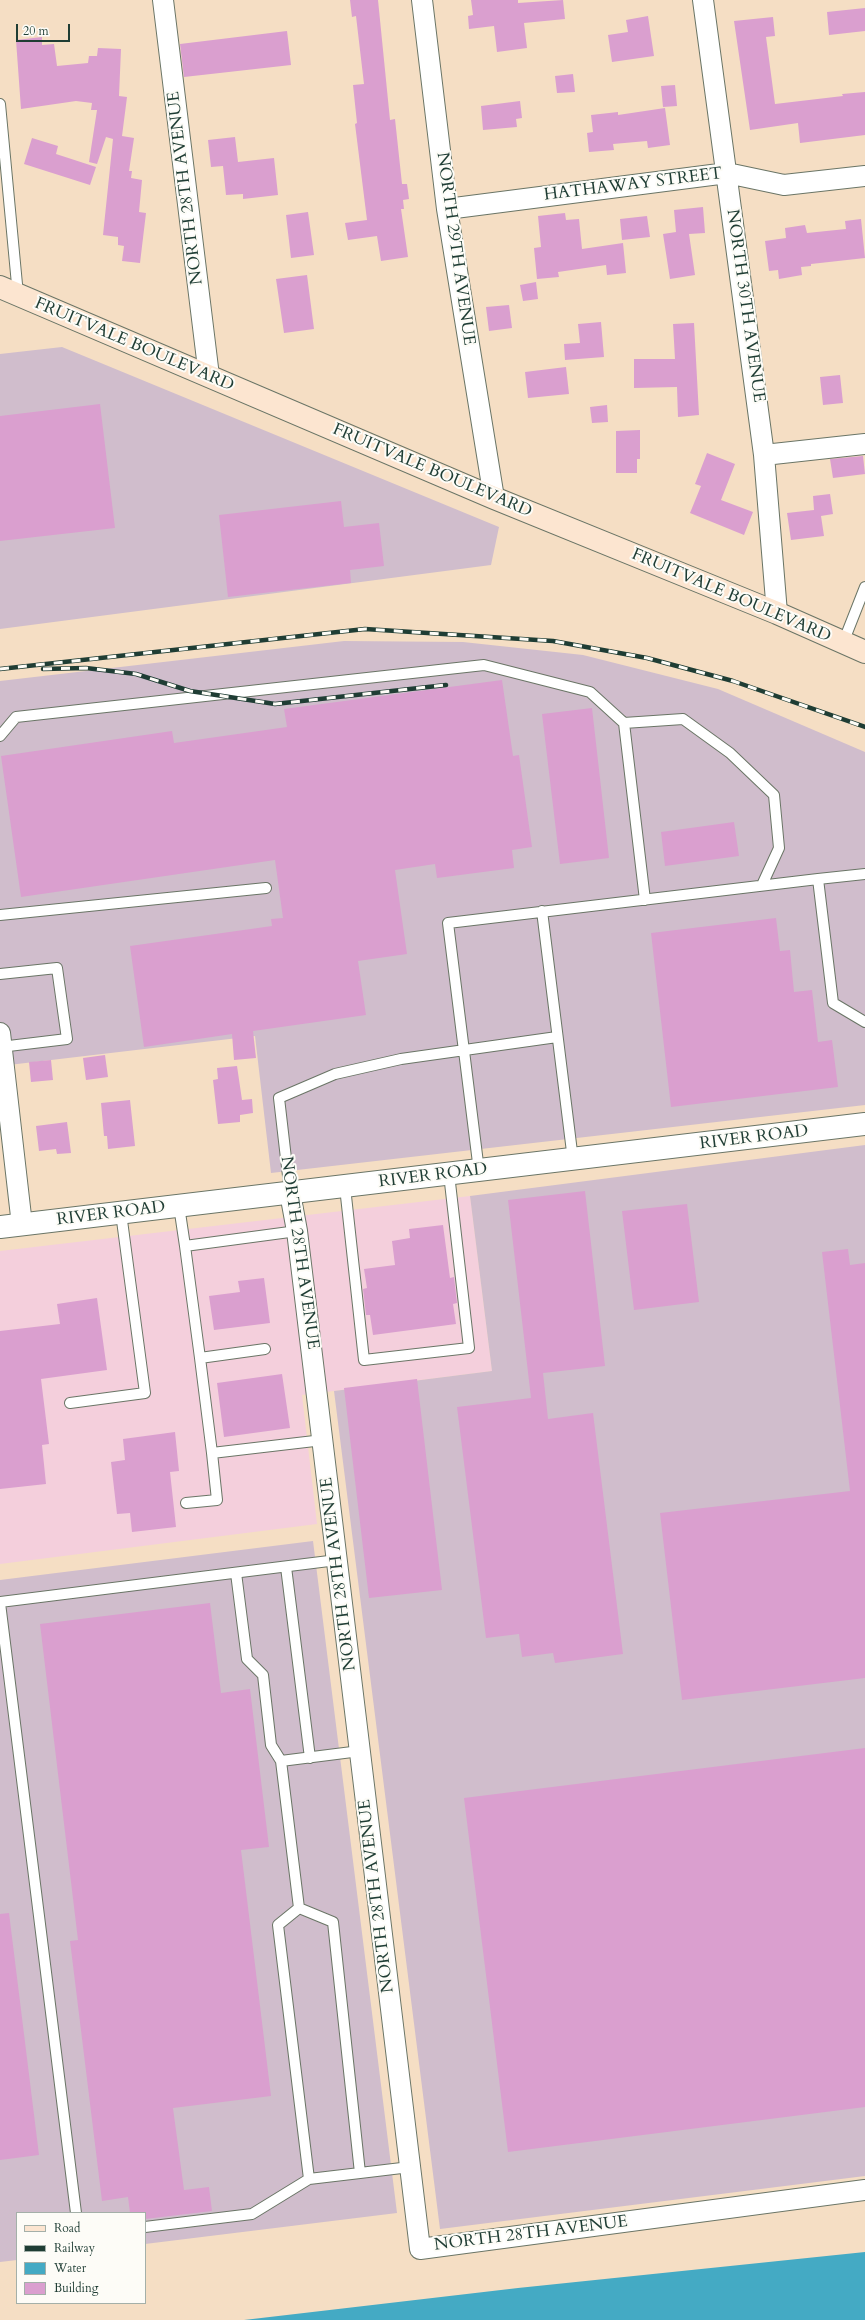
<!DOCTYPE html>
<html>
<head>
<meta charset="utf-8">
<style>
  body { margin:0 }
  #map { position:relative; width:865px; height:2320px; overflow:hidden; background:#f5dec4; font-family:Cardo,serif }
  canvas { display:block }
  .legend { position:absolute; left:16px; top:2212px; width:130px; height:92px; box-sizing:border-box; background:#fdfcf7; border:1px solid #a4b0a9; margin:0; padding:5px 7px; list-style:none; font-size:12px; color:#1f3d34 }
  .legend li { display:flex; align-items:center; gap:8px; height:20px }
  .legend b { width:20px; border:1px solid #a4b0a9 }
  .scale { position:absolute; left:16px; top:24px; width:54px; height:18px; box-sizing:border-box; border:2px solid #1f3d34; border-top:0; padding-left:5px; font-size:12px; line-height:14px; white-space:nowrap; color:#1f3d34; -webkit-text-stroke:3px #fdfcf7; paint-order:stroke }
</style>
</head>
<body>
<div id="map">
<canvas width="865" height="2320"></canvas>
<ul class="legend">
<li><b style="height:5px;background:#fce5d0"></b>Road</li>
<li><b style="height:5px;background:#1f3d34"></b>Railway</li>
<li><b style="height:11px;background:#44aac4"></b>Water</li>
<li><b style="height:11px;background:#da9fcf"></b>Building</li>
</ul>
<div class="scale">20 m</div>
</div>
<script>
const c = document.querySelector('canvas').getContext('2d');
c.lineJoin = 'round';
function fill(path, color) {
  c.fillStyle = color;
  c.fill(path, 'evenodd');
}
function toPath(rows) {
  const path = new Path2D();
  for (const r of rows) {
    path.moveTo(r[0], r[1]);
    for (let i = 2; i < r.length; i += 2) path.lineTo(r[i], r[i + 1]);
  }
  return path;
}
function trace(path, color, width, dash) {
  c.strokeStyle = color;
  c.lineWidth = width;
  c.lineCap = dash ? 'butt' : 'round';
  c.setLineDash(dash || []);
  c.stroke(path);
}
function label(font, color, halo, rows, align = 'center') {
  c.font = font + ' Cardo,serif';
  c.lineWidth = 4;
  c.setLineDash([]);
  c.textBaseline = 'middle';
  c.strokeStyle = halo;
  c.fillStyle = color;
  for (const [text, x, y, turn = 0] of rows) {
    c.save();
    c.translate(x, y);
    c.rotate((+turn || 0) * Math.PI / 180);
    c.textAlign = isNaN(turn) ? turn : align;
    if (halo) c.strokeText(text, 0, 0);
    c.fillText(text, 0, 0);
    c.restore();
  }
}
fill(toPath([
  [470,1196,492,1371,302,1395,317,1524,0,1564,0,1251]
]), '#f4cfdc');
fill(toPath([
  [62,347,499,527,491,565,0,629,0,354],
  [344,641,463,642,583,655,718,689,865,752,865,1105,271,1173,255,1036,0,1066,0,681],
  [865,1145,865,2176,440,2229,334,1391,492,1371,470,1196],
  [313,1541,397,2213,145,2244,145,2213,17,2213,17,2260,0,2262,0,1580]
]), '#d0bdcc');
fill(toPath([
  [865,2252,865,2320,244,2320,518,2288]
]), '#44aac4');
fill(toPath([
  [350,0,378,0,390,120,395,119,402,184,407,184,409,199,403,200,404,209,401,209,408,257,381,261,377,236,348,240,345,223,367,220,355,124,357,123,353,85,364,84,356,16,352,17],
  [471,0,518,0,518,3,563,0,565,19,524,23,527,48,497,52,494,26,469,29,468,16,473,15],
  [865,8,865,31,829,35,827,12],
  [648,16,654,56,612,62,608,35,628,32,626,20],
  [773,17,775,36,766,37,775,104,843,96,842,94,865,92,865,135,800,143,798,123,750,130,734,21],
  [287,31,291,65,184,77,180,44],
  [42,37,42,45,54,44,57,66,88,63,89,56,97,56,98,48,121,49,119,96,127,97,122,136,134,138,129,171,132,171,131,178,142,180,139,212,146,213,140,263,122,261,124,246,118,245,118,237,103,235,113,139,106,137,97,164,89,162,97,110,91,110,92,103,76,101,21,109,16,40],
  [573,74,575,92,557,93,555,76],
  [675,85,677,106,663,107,661,86],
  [520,101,522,118,516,119,517,127,483,130,481,106],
  [665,108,670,145,648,148,647,141,613,144,614,150,589,152,587,133,593,132,591,115,618,112,618,115],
  [235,137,238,162,274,158,278,195,243,199,243,194,226,195,223,166,211,167,208,140],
  [32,138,58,146,56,154,96,167,90,185,24,164],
  [703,207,705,233,689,234,695,275,670,279,663,234,676,232,674,210],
  [308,212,314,255,291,258,286,215],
  [565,213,566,220,579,219,582,249,623,243,626,273,607,275,606,265,558,272,559,277,537,279,534,248,541,247,538,216],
  [647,216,650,237,622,240,620,219],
  [861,219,865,258,811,264,811,266,801,267,802,275,779,279,778,270,769,271,765,241,786,238,785,228,805,225,807,233,846,229,845,221],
  [307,275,314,329,284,333,276,279],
  [536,282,538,299,523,301,520,285],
  [509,305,512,328,489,331,486,307],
  [601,322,604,357,565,360,564,344,580,343,578,324],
  [694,323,699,415,678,417,677,387,634,388,634,359,675,359,673,324],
  [566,367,569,394,528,398,525,372],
  [840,375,843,403,823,405,820,377],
  [100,404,115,528,0,541,0,416],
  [607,405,608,422,592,423,590,407],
  [640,430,640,459,637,459,637,473,616,473,616,431],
  [707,453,735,464,721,500,753,512,744,535,690,513,701,486,695,484],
  [863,456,865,474,833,478,830,459],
  [830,494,833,514,821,516,824,536,791,540,787,513,814,510,813,496],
  [341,501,344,527,379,523,384,566,350,570,351,583,228,597,219,515],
  [502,680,513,756,519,755,532,847,512,850,514,868,437,878,435,864,395,870,407,954,358,961,366,1015,253,1031,256,1058,234,1060,232,1034,144,1047,130,946,272,926,271,919,283,918,275,860,21,897,1,756,172,731,174,743,287,727,284,709],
  [592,708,609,858,560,864,542,714],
  [734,822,739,856,665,866,661,832],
  [776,918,780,951,790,950,794,992,812,990,818,1042,832,1040,838,1087,671,1107,651,933],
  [105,1055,108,1077,86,1080,83,1058],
  [51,1060,53,1080,31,1082,29,1062],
  [237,1066,242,1100,252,1099,253,1113,240,1115,240,1122,218,1124,213,1080,218,1079,217,1068],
  [130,1100,135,1146,108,1149,107,1136,104,1136,101,1103],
  [67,1122,71,1153,57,1154,56,1149,39,1151,36,1126],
  [585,1191,605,1366,543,1373,548,1419,593,1413,623,1654,555,1663,553,1653,522,1657,519,1634,486,1638,457,1407,531,1398,508,1200],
  [687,1204,699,1302,634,1310,622,1211],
  [443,1225,450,1278,454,1277,457,1303,453,1304,456,1324,373,1335,370,1315,366,1315,363,1289,367,1288,364,1269,395,1265,392,1241,410,1238,409,1229],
  [848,1249,850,1265,865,1263,865,1678,682,1700,660,1513,850,1491,822,1252],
  [264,1278,270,1323,214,1330,209,1296,240,1292,238,1281],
  [97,1298,107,1370,41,1379,49,1444,42,1445,46,1484,0,1489,0,1331,60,1324,57,1304],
  [282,1374,290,1428,224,1437,217,1383],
  [417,1379,442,1590,369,1598,344,1388],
  [175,1432,179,1471,170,1472,176,1527,132,1532,130,1513,117,1514,111,1462,125,1460,123,1439],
  [210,1603,221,1693,250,1689,269,1847,241,1850,271,2096,173,2108,184,2190,209,2187,212,2211,145,2219,145,2213,130,2213,128,2197,102,2201,70,1941,78,1940,40,1624],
  [865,1748,865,2107,508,2152,464,1798],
  [9,1913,39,2155,0,2160,0,1914]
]), '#da9fcf');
const service = toPath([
  [0,104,18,295],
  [843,643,865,587],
  [624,723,683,719,730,753,774,795,779,848,762,885],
  [0,736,16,717,484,665,590,692,624,723,645,900],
  [865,874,818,879,833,1003,865,1022],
  [542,911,573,1160],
  [0,915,266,888],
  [0,974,57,968,67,1039,0,1047],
  [479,1171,448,923,818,879],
  [345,1187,364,1360,469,1348,449,1174],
  [290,1193,279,1098,335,1074,401,1059,557,1037],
  [179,1206,185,1246],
  [265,1349,200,1358,185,1246,297,1231],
  [200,1358,212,1453,323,1440],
  [70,1403,145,1393,121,1213],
  [186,1503,217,1500,212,1453],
  [286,1567,310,1758],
  [236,1573,247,1659,263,1675,271,1745,281,1761],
  [0,1602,337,1560],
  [0,1603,76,2213],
  [360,1751,281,1761,299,1908,333,1922,360,2173,410,2167],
  [299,1908,278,1925,309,2179,360,2173],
  [145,2227,252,2214,309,2179]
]);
const minor = toPath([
  [163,0,209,376],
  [422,0,447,209,494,498],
  [703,0,764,455,777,613],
  [447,209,727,173,784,185,865,176],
  [764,455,865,444],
  [0,1033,22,1225],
  [290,1193,297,1231,420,2249,865,2190]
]);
const tertiary = toPath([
  [0,1227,865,1124]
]);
const secondary = toPath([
  [0,287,494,498,777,613,865,652]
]);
trace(service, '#6a7566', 12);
trace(minor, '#6a7566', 22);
trace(tertiary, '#6a7566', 24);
trace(secondary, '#6a7566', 24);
trace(service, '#fff', 10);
trace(minor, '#fff', 20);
trace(tertiary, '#fff', 22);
trace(secondary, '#fce5d0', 22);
const rail = toPath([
  [0,669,365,629,553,641,647,658,733,681,865,727],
  [43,669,86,668,136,674,190,691,275,704,446,685]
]);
trace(rail, '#1f3d34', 4.5);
trace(rail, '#fdfcf7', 3, [9]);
label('17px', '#1f3d34', '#fdfcf7', [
  ["HATHAWAY STREET",633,185,-7],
  ["NORTH 28TH AVENUE",186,188,-97],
  ["NORTH 29TH AVENUE",455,249,82],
  ["NORTH 30TH AVENUE",745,306,82],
  ["FRUITVALE BOULEVARD",134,345,23],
  ["FRUITVALE BOULEVARD",432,471,23],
  ["FRUITVALE BOULEVARD",731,596,23],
  ["RIVER ROAD",754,1138,-7],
  ["RIVER ROAD",433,1176,-7],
  ["RIVER ROAD",111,1214,-7],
  ["NORTH 28TH AVENUE",299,1253,82],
  ["NORTH 28TH AVENUE",339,1574,-97],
  ["NORTH 28TH AVENUE",377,1896,-97],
  ["NORTH 28TH AVENUE",531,2234,-7]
]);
</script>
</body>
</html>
